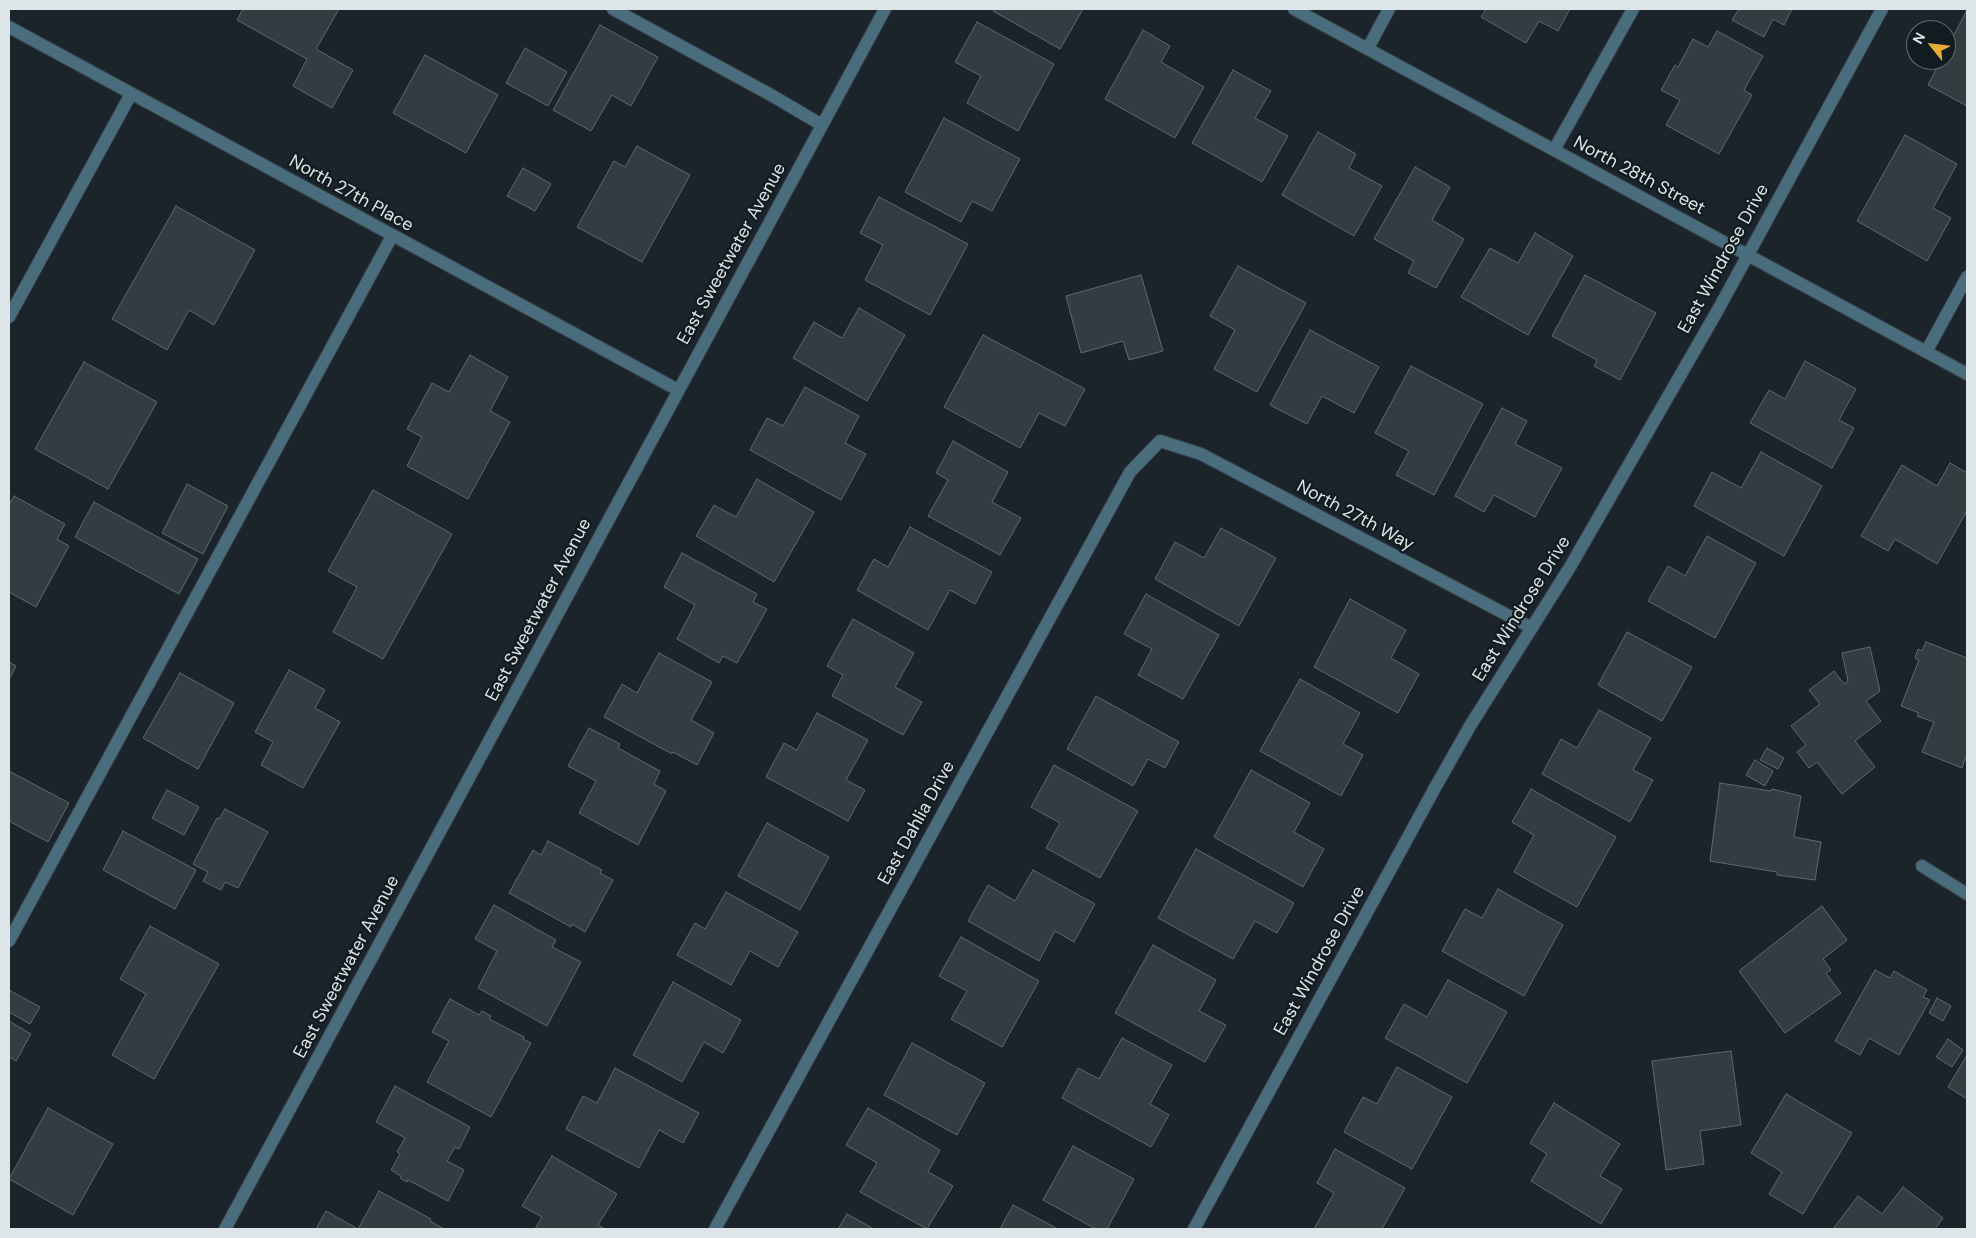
<!DOCTYPE html>
<html>
<head>
<meta charset="utf-8">
<style>
  body { margin:0 }
  #map { position:relative; width:1976px; height:1238px; overflow:hidden; background:#1a242a; font-family:"DM Sans",sans-serif }
  canvas { display:block }
  .frame { position:absolute; inset:0; border:10px solid #dee5e8; pointer-events:none }
  .north { position:absolute; left:1906px; top:20px; width:50px; height:50px; box-sizing:border-box; background:#111b20; border:1px solid #636c70; border-radius:50%; rotate:299deg; font-size:14px; font-weight:700; line-height:20px; text-align:center; color:#dee5e8 }
  .north::after { content:''; display:block; margin:auto; width:18px; height:22px; background:#e6ad36; clip-path:polygon(50% 0,100% 100%,50% 72%,0 100%) }
</style>
</head>
<body>
<div id="map">
<canvas width="1976" height="1238"></canvas>
<div class="frame"></div>
<div class="north">N</div>
</div>
<script>
const c = document.querySelector('canvas').getContext('2d');
c.lineJoin = 'round';
function fill(path, color) {
  c.fillStyle = color;
  c.fill(path, 'evenodd');
}
function toPath(rows) {
  const path = new Path2D();
  for (const r of rows) {
    path.moveTo(r[0], r[1]);
    for (let i = 2; i < r.length; i += 2) path.lineTo(r[i], r[i + 1]);
  }
  return path;
}
function trace(path, color, width, dash) {
  c.strokeStyle = color;
  c.lineWidth = width;
  c.lineCap = dash ? 'butt' : 'round';
  c.setLineDash(dash || []);
  c.stroke(path);
}
function label(font, color, halo, rows, align = 'center') {
  c.font = font + ' "DM Sans",sans-serif';
  c.lineWidth = 4.5;
  c.setLineDash([]);
  c.textBaseline = 'middle';
  c.strokeStyle = halo;
  c.fillStyle = color;
  for (const [text, x, y, turn = 0] of rows) {
    c.save();
    c.translate(x, y);
    c.rotate((+turn || 0) * Math.PI / 180);
    c.textAlign = isNaN(turn) ? turn : align;
    if (halo) c.strokeText(text, 0, 0);
    c.fillText(text, 0, 0);
    c.restore();
  }
}
const building = toPath([
  [243,9,339,9,316,49,353,70,332,108,293,86,307,59,237,20,243,9],
  [994,9,1083,9,1060,49,993,11,994,9],
  [1486,9,1570,9,1558,31,1539,21,1526,43,1481,17,1486,9],
  [1739,9,1792,9,1784,25,1773,19,1764,37,1732,20,1739,9],
  [1967,10,1967,106,1928,85,1941,60,1946,60,1946,50,1967,10],
  [977,22,1054,64,1018,131,967,103,981,76,955,62,977,22],
  [600,25,658,57,631,106,612,95,591,131,553,110,600,25],
  [1143,30,1170,46,1161,62,1204,87,1175,138,1105,99,1143,30],
  [1717,31,1763,56,1744,90,1752,95,1719,154,1666,125,1680,100,1661,90,1675,65,1678,67,1693,39,1708,47,1717,31],
  [525,48,567,72,548,106,506,83,525,48],
  [425,55,498,95,466,153,393,113,425,55],
  [1233,70,1271,91,1255,118,1288,136,1262,182,1192,143,1233,70],
  [944,118,1020,159,992,211,972,201,961,222,905,192,944,118],
  [1318,132,1356,154,1349,168,1382,186,1354,236,1282,195,1318,132],
  [1905,135,1957,164,1933,208,1951,218,1927,261,1857,221,1905,135],
  [637,146,690,175,642,262,577,227,614,161,625,167,637,146],
  [1415,167,1450,187,1432,220,1464,239,1436,288,1408,273,1414,261,1374,239,1415,167],
  [523,168,551,184,535,211,507,196,523,168],
  [879,197,968,244,930,315,865,280,883,245,860,233,879,197],
  [176,206,255,250,214,325,189,310,167,350,112,319,176,206],
  [1535,233,1573,256,1528,335,1461,297,1490,248,1518,263,1535,233],
  [1238,266,1306,303,1257,392,1214,369,1235,330,1210,316,1238,266],
  [1141,275,1163,351,1129,360,1123,341,1081,353,1066,296,1141,275],
  [1585,275,1656,313,1620,380,1594,366,1597,360,1552,336,1585,275],
  [859,308,905,335,867,401,793,358,814,322,842,338,859,308],
  [1310,330,1379,367,1354,413,1322,396,1307,424,1270,405,1310,330],
  [983,335,1085,389,1065,426,1039,413,1020,448,944,407,983,335],
  [470,355,508,377,490,411,510,422,468,499,407,466,422,437,407,429,432,383,449,392,470,355],
  [1805,361,1856,389,1839,420,1854,428,1832,468,1750,423,1769,390,1785,399,1805,361],
  [84,362,157,402,108,489,35,449,84,362],
  [1411,366,1483,404,1434,495,1396,475,1409,451,1375,433,1411,366],
  [805,387,859,416,845,443,866,454,841,500,750,450,767,418,783,426,805,387],
  [1502,408,1527,421,1515,444,1562,468,1535,517,1494,495,1484,512,1455,496,1502,408],
  [953,441,1008,472,992,502,1021,518,1000,555,928,516,948,480,936,473,953,441],
  [1761,452,1822,486,1784,556,1694,506,1712,472,1741,488,1761,452],
  [1950,463,1967,473,1967,511,1937,564,1895,539,1888,551,1861,536,1902,465,1937,486,1950,463],
  [757,479,814,512,774,582,696,536,714,505,736,517,757,479],
  [187,484,228,506,203,554,162,533,187,484],
  [373,490,452,534,383,659,333,632,357,587,328,571,373,490],
  [14,496,65,524,57,539,69,546,36,607,9,592,9,505,14,496],
  [94,502,198,559,179,594,75,537,94,502],
  [910,527,992,572,975,604,950,590,928,630,857,590,874,559,888,567,910,527],
  [1221,528,1276,558,1239,626,1155,579,1175,542,1204,558,1221,528],
  [1707,536,1756,563,1715,638,1648,601,1668,566,1685,576,1707,536],
  [682,553,757,594,753,602,767,609,737,663,723,656,719,663,677,639,695,605,664,587,682,553],
  [1146,594,1219,635,1183,699,1138,675,1152,649,1124,634,1146,594],
  [1350,599,1406,630,1391,658,1419,674,1398,713,1314,667,1350,599],
  [853,619,914,653,895,687,922,702,903,735,832,696,843,675,827,666,853,619],
  [1627,632,1692,667,1662,721,1598,685,1627,632],
  [1926,642,1967,658,1967,754,1962,768,1922,752,1934,722,1917,716,1919,713,1901,706,1919,660,1915,658,1918,649,1922,651,1926,642],
  [1870,647,1880,691,1866,701,1881,721,1855,741,1875,767,1842,794,1817,762,1809,768,1797,752,1806,745,1791,726,1820,704,1809,690,1834,671,1844,684,1848,681,1842,653,1870,647],
  [659,653,712,682,691,720,714,733,697,765,673,752,672,754,604,717,622,684,637,693,659,653],
  [9,662,16,666,9,680,9,662],
  [289,670,325,690,315,708,340,722,303,788,261,765,273,742,255,732,289,670],
  [180,673,234,703,198,769,143,738,180,673],
  [1300,679,1360,713,1343,744,1363,755,1341,796,1260,751,1300,679],
  [1096,696,1179,742,1165,768,1148,759,1133,786,1067,749,1096,696],
  [1599,710,1651,738,1633,770,1653,780,1630,822,1542,774,1561,739,1577,748,1599,710],
  [817,713,868,740,846,780,865,790,848,821,766,777,784,743,797,750,817,713],
  [589,728,620,744,618,748,660,771,654,784,666,791,638,845,579,813,596,781,568,766,589,728],
  [1767,748,1784,758,1778,769,1760,760,1767,748],
  [1755,760,1773,771,1765,786,1746,775,1755,760],
  [1054,765,1138,811,1100,878,1046,848,1060,823,1031,807,1054,765],
  [1251,770,1310,803,1294,832,1324,849,1303,887,1214,837,1251,770],
  [9,771,69,803,48,842,9,821,9,771],
  [1720,783,1771,791,1772,789,1801,796,1794,837,1821,842,1815,880,1777,875,1777,872,1710,861,1720,783],
  [1531,789,1616,837,1577,907,1514,872,1534,835,1512,822,1531,789],
  [167,790,199,807,184,835,152,818,167,790],
  [225,809,268,832,238,888,225,882,221,890,203,881,208,872,193,864,217,818,219,819,225,809],
  [767,823,829,857,800,910,738,876,767,823],
  [123,831,196,870,175,909,103,870,123,831],
  [548,841,602,870,600,873,613,880,585,932,572,924,571,927,509,893,533,850,541,855,548,841],
  [1196,849,1294,903,1277,933,1255,921,1233,959,1158,918,1196,849],
  [1033,870,1095,904,1074,942,1055,931,1039,961,968,921,988,885,1015,901,1033,870],
  [1498,889,1563,925,1524,996,1442,951,1465,909,1482,918,1498,889],
  [726,892,798,932,778,967,750,951,731,985,677,955,695,923,705,929,726,892],
  [494,905,556,940,552,947,581,962,547,1026,478,988,497,951,475,939,494,905],
  [1822,906,1847,940,1823,959,1831,970,1826,973,1841,993,1785,1033,1739,971,1822,906],
  [150,926,219,964,154,1079,112,1055,146,994,120,979,150,926],
  [961,937,1039,981,1002,1047,951,1019,967,991,939,976,961,937],
  [1153,945,1216,980,1199,1011,1226,1025,1205,1062,1115,1013,1153,945],
  [1875,970,1890,978,1894,971,1927,990,1923,997,1930,1000,1899,1055,1869,1038,1860,1055,1835,1041,1875,970],
  [1448,980,1507,1012,1467,1083,1385,1038,1404,1004,1427,1017,1448,980],
  [673,982,741,1020,723,1053,704,1042,682,1082,633,1055,673,982],
  [9,990,40,1007,30,1024,9,1012,9,990],
  [1937,998,1951,1006,1943,1021,1929,1013,1937,998],
  [450,999,479,1015,482,1011,491,1016,489,1019,524,1037,523,1039,531,1043,491,1117,427,1082,449,1041,432,1032,450,999],
  [9,1021,31,1034,16,1061,9,1057,9,1021],
  [1122,1038,1172,1065,1150,1104,1169,1115,1151,1147,1062,1098,1078,1068,1099,1079,1122,1038],
  [1948,1039,1963,1050,1952,1067,1936,1057,1948,1039],
  [912,1043,985,1083,957,1135,884,1095,912,1043],
  [1731,1051,1741,1125,1700,1131,1704,1164,1666,1170,1652,1061,1731,1051],
  [1967,1055,1967,1099,1948,1087,1967,1055],
  [1397,1067,1452,1097,1412,1169,1344,1132,1363,1097,1377,1104,1397,1067],
  [615,1068,699,1113,683,1143,659,1130,639,1168,566,1129,583,1096,597,1103,615,1068],
  [395,1086,470,1127,459,1149,455,1147,447,1161,464,1170,448,1201,408,1180,407,1182,400,1178,401,1176,391,1170,400,1154,397,1152,405,1138,376,1122,395,1086],
  [1786,1094,1852,1133,1803,1214,1769,1194,1782,1172,1751,1153,1786,1094],
  [1554,1103,1620,1144,1600,1176,1622,1189,1601,1224,1531,1181,1547,1154,1530,1143,1554,1103],
  [48,1108,113,1144,73,1215,9,1179,48,1108],
  [868,1108,940,1150,928,1172,953,1186,927,1229,860,1192,877,1163,846,1145,868,1108],
  [1073,1146,1134,1179,1107,1229,1096,1229,1043,1200,1073,1146],
  [1335,1149,1405,1188,1382,1229,1314,1229,1334,1193,1317,1183,1335,1149],
  [552,1156,617,1194,598,1225,605,1229,535,1229,542,1217,522,1206,552,1156],
  [1903,1187,1943,1218,1935,1229,1833,1229,1858,1196,1882,1214,1903,1187],
  [379,1191,431,1219,430,1221,444,1229,316,1229,326,1211,358,1229,379,1191],
  [1013,1205,1058,1229,1000,1229,1013,1205],
  [847,1214,874,1229,838,1229,847,1214]
]);
fill(building, '#323d42');
trace(building, '#5d696f', 1);
const minor = toPath([
  [613,9,771,95,822,125],
  [1294,9,1967,374],
  [9,27,678,390],
  [1368,48,1389,9],
  [1554,150,1633,9],
  [9,317,131,94],
  [1926,352,1967,277],
  [1922,866,1967,894],
  [9,941,392,236],
  [225,1229,885,9],
  [715,1229,1130,472,1160,441,1201,454,1532,628],
  [1194,1229,1436,786,1470,726,1570,567,1719,308,1882,9]
]);
trace(minor, '#353f45', 14);
trace(minor, '#4a6d7d', 12);
label('18px', '#dee5e8', '#111b20', [
  ["North 28th Street",1639,176,28],
  ["North 27th Place",351,194,29],
  ["East Sweetwater Avenue",732,254,-61],
  ["East Windrose Drive",1724,259,-61],
  ["North 27th Way",1355,516,28],
  ["East Windrose Drive",1522,609,-58],
  ["East Sweetwater Avenue",539,610,-62],
  ["East Dahlia Drive",917,823,-61],
  ["East Windrose Drive",1320,961,-61],
  ["East Sweetwater Avenue",347,967,-62]
]);
</script>
</body>
</html>
